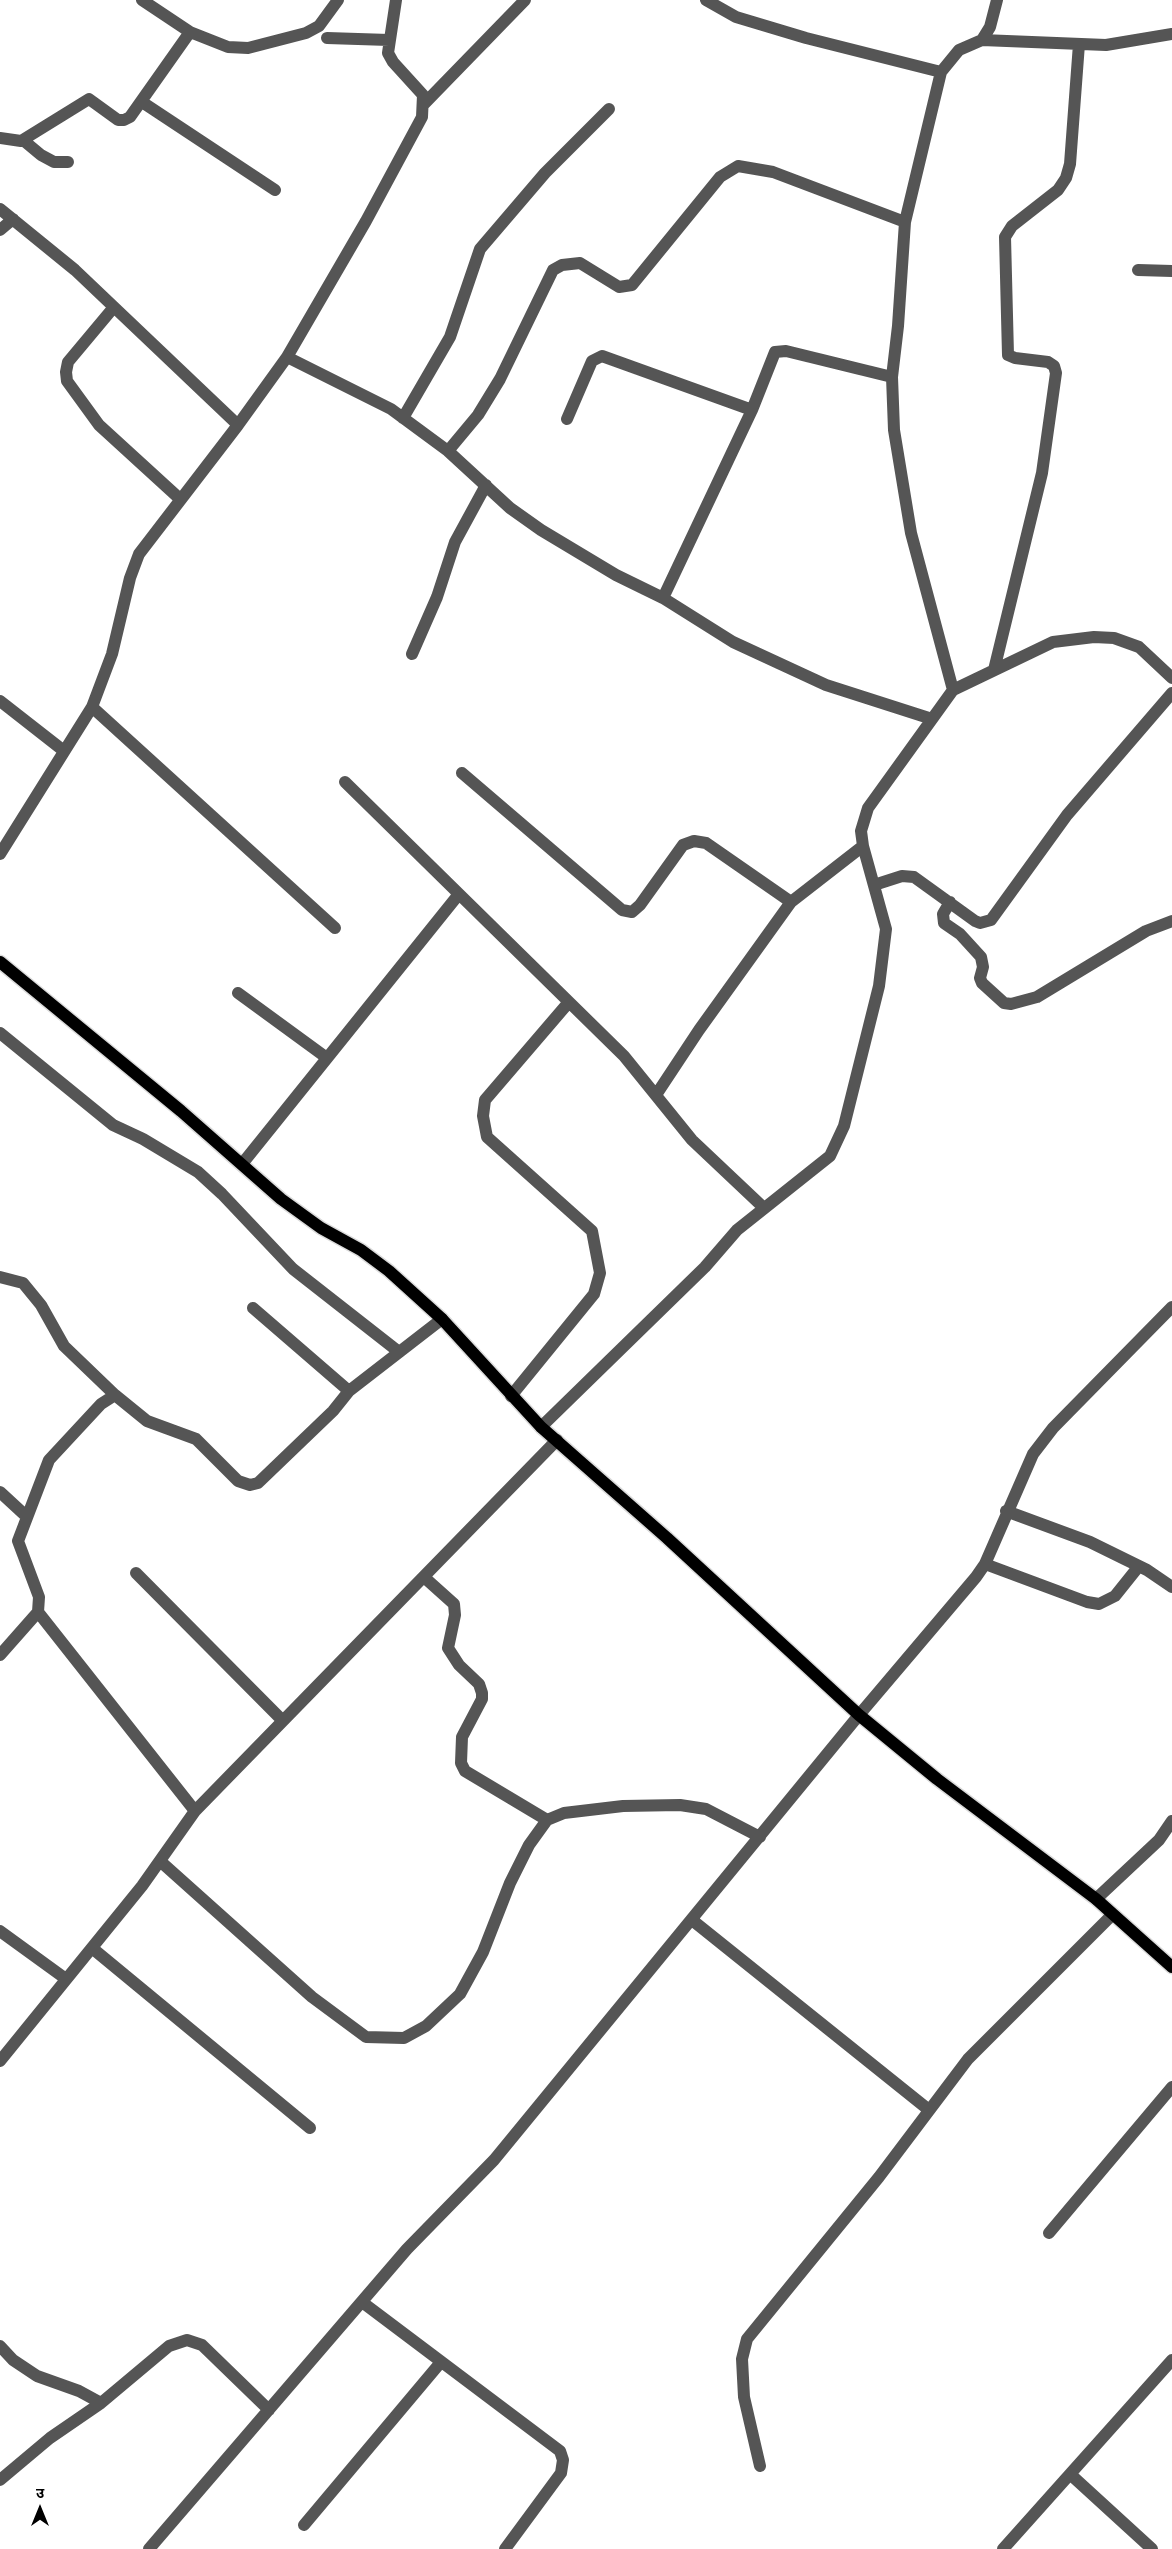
<!DOCTYPE html>
<html>
<head>
<meta charset="utf-8">
<style>
  body { margin:0 }
  #map { position:relative; width:1172px; height:2549px; overflow:hidden; background:#fff; font-family:"Nunito Sans","Noto Sans Devanagari",sans-serif }
  canvas { display:block }
  .north { position:absolute; left:15px; top:2484px; width:50px; height:50px; -webkit-text-stroke:4px #fff; paint-order:stroke; rotate:0deg; font-size:14px; font-weight:700; line-height:20px; text-align:center; color:#000 }
  .north::after { content:''; display:block; margin:auto; width:18px; height:22px; background:#000; clip-path:polygon(50% 0,100% 100%,50% 72%,0 100%) }
</style>
</head>
<body>
<div id="map">
<canvas width="1172" height="2549"></canvas>
<div class="north">उ</div>
</div>
<script>
const c = document.querySelector('canvas').getContext('2d');
c.lineJoin = 'round';
function toPath(rows) {
  const path = new Path2D();
  for (const r of rows) {
    path.moveTo(r[0], r[1]);
    for (let i = 2; i < r.length; i += 2) path.lineTo(r[i], r[i + 1]);
  }
  return path;
}
function trace(path, color, width, dash) {
  c.strokeStyle = color;
  c.lineWidth = width;
  c.lineCap = dash ? 'butt' : 'round';
  c.setLineDash(dash || []);
  c.stroke(path);
}
const major = toPath([
  [0,962,181,1111,281,1199,321,1228,361,1250,389,1271,442,1319,541,1427,667,1538,859,1715,937,1779,1096,1899,1172,1967]
]);
trace(major, '#dbdbdb', 15);
trace(toPath([
  [142,0,190,32,228,47,248,48,306,33,319,26,338,0],
  [706,0,736,17,806,38,941,72],
  [327,38,389,40],
  [982,40,1106,45,1172,34],
  [142,102,275,190],
  [423,105,525,0],
  [0,138,21,141,89,99,118,120,124,120,130,117,190,32],
  [23,140,41,155,54,162,68,162],
  [0,209,75,270,238,425],
  [0,230,13,219],
  [1138,270,1172,271],
  [114,307,68,362,66,372,67,381,99,425,180,499],
  [287,357,391,409,448,451,510,508,541,530,616,575,663,598,733,642,826,685,932,719],
  [403,418,450,337,480,249,545,173,609,109],
  [567,419,592,361,602,356,752,410],
  [448,451,478,415,500,379,553,270,562,265,580,263,619,287,632,285,720,177,738,166,773,172,905,222],
  [663,598,752,410,775,352,786,351,892,377],
  [412,654,437,597,455,542,486,485],
  [994,670,1042,473,1056,373,1054,366,1048,362,1015,358,1008,355,1005,237,1012,226,1058,190,1066,178,1070,164,1079,44],
  [953,690,1053,642,1094,637,1114,638,1139,647,1172,678],
  [0,701,64,751],
  [92,707,335,928],
  [462,773,622,910,632,912,640,905,683,845,694,841,706,843,791,902],
  [345,782,624,1056,692,1140,764,1208],
  [0,854,92,707,112,654,130,578,139,554,238,425,287,357,366,221,422,117,423,95,393,62,388,53,396,0],
  [874,885,902,876,914,877,975,921,980,923,991,920,1067,815,1172,693],
  [950,902,943,914,944,923,960,934,981,957,983,967,980,978,982,983,1004,1003,1011,1004,1037,997,1146,931,1172,921],
  [238,993,327,1058],
  [0,1033,113,1125,143,1139,198,1172,222,1194,293,1269,399,1352],
  [656,1095,699,1030,791,902,863,846],
  [242,1164,459,894],
  [0,1277,23,1283,41,1305,64,1346,115,1395],
  [253,1308,349,1391],
  [511,1396,594,1294,600,1273,592,1231,487,1137,483,1116,485,1100,569,1002],
  [541,1427,705,1267,737,1230,830,1156,844,1126,879,986,886,929,863,846,861,831,868,808,953,690,911,533,894,430,892,377,898,326,905,222,941,72,959,50,982,40,990,27,997,0],
  [0,1492,26,1516],
  [1006,1511,1090,1542,1147,1570,1172,1587],
  [985,1564,1087,1602,1099,1604,1115,1596,1139,1566],
  [136,1573,282,1720],
  [425,1578,454,1604,455,1615,448,1648,459,1665,479,1684,482,1693,482,1699,462,1737,461,1763,465,1771,547,1820],
  [38,1612,195,1811],
  [0,1655,38,1612,39,1597,18,1541,49,1460,101,1404,115,1395,147,1421,196,1439,238,1481,250,1485,258,1483,333,1411,349,1391,442,1319],
  [160,1861,312,1997,366,2037,404,2038,426,2026,460,1994,483,1952,510,1883,529,1845,547,1820,564,1813,623,1806,680,1805,706,1809,760,1837],
  [1096,1899,1159,1840,1172,1821],
  [692,1920,929,2110],
  [0,1931,66,1979],
  [92,1948,310,2128],
  [0,2061,142,1886,195,1811,557,1440],
  [1049,2233,1172,2087],
  [362,2302,560,2451,563,2460,561,2473,505,2549],
  [0,2346,13,2360,37,2376,79,2391,101,2403,169,2346,187,2340,202,2345,269,2410],
  [760,2466,744,2397,742,2359,747,2339,879,2177,968,2059,1112,1915],
  [1070,2474,1152,2549],
  [0,2480,50,2438,101,2403],
  [304,2525,441,2362],
  [149,2549,407,2249,494,2160,859,1715,976,1577,985,1564,1033,1454,1053,1428,1172,1307],
  [1003,2549,1172,2360]
]), '#555', 12);
trace(major, '#000', 12);
</script>
</body>
</html>
